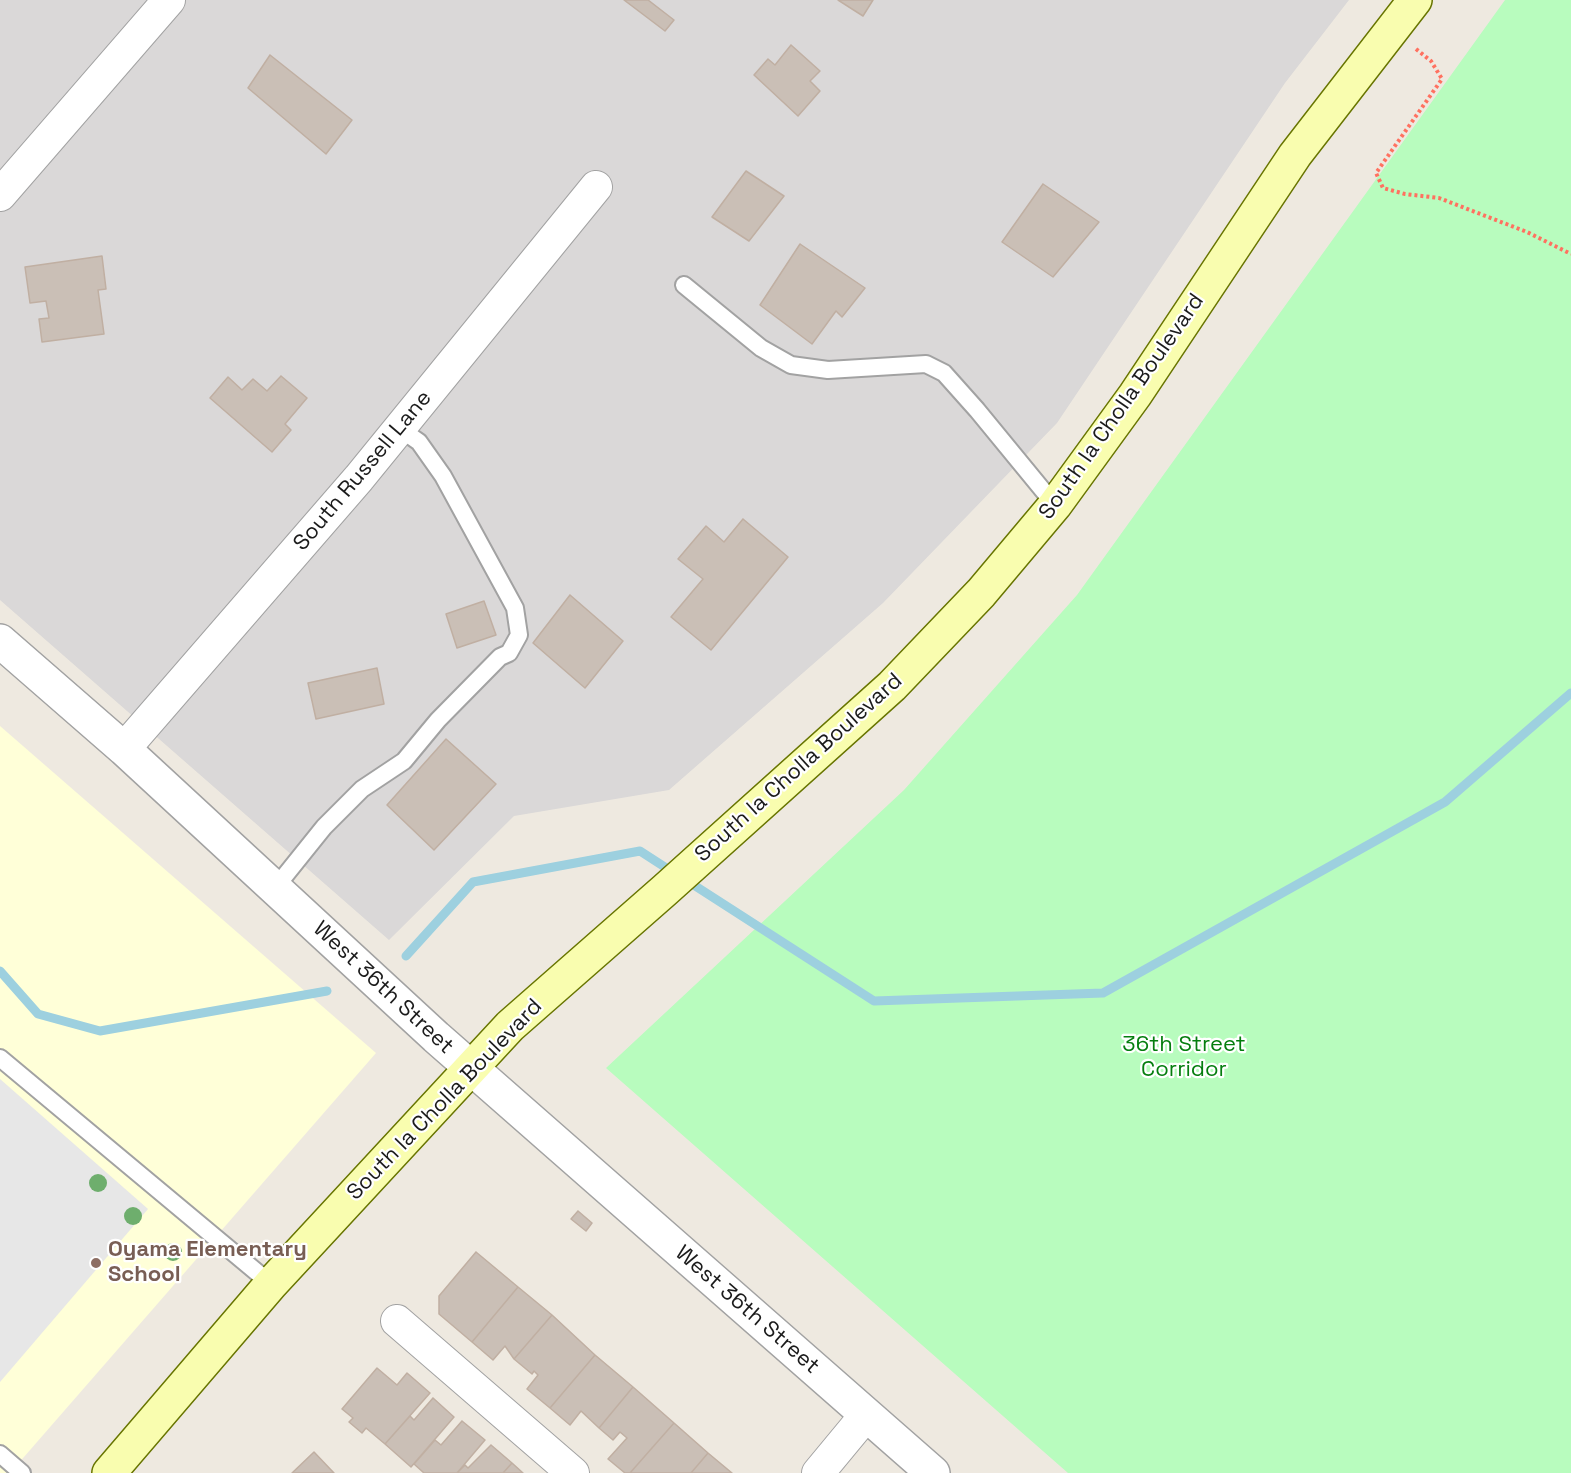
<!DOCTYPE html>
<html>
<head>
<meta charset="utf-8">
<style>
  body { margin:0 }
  canvas { display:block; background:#eee9e0 }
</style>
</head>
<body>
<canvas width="1571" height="1473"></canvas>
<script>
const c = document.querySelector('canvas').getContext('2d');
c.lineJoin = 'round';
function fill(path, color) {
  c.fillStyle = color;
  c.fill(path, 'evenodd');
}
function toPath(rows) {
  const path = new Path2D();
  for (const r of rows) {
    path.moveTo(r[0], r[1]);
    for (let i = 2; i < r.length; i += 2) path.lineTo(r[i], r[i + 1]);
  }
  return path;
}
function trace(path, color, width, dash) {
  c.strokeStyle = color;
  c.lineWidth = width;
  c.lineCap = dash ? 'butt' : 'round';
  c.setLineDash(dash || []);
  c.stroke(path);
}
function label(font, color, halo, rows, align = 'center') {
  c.font = font + ' "Space Grotesk",sans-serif';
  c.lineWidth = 4.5;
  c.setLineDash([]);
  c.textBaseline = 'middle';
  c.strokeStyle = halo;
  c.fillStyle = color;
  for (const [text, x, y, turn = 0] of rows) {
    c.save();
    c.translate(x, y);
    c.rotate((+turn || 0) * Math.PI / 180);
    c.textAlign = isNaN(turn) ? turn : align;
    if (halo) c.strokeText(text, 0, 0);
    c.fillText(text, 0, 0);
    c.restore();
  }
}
fill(toPath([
  [0,0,1349,0,1285,83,1057,423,883,603,669,790,514,816,389,940,0,600]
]), '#dad8d8');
fill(toPath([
  [0,726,376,1053,10,1473,0,1473]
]), '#ffffd8');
fill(toPath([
  [1505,0,1571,0,1571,1473,1068,1473,606,1068,904,790,1077,595]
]), '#b8fcbe');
fill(toPath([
  [0,1079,148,1209,0,1382]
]), '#e7e7e7');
trace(toPath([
  [686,880,874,1001,1103,993,1445,802,1571,693],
  [406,956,473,882,640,851,674,873],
  [0,971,38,1014,100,1031,327,991]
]), '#9dd0df', 9);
const building = toPath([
  [624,0,648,0,674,20,665,31,624,0],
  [838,0,873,0,863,16,838,0],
  [791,45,820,71,810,81,820,91,798,116,754,75,768,59,775,65,791,45],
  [270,55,352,120,326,154,248,88,270,55],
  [746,171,784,196,749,241,712,217,746,171],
  [1043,184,1099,222,1053,277,1002,242,1043,184],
  [800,244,865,288,842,317,836,311,812,344,760,305,800,244],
  [102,256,106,289,98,290,104,334,42,342,39,319,49,318,46,301,30,303,25,267,102,256],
  [281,376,307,398,285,424,291,430,272,452,210,398,228,377,242,390,253,379,267,391,281,376],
  [743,519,788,557,711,650,671,617,703,579,678,559,706,526,724,542,743,519],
  [570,595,623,641,585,688,533,643,570,595],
  [484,601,496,635,457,648,446,614,484,601],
  [377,668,384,704,316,719,308,683,377,668],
  [446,739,496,784,434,850,387,805,446,739],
  [578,1211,592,1223,586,1231,571,1219,578,1211],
  [476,1252,518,1287,472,1342,439,1314,439,1296,476,1252],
  [518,1287,552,1315,514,1359,505,1346,493,1360,472,1342,518,1287],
  [552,1315,595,1355,550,1408,527,1389,538,1375,534,1371,532,1374,514,1359,552,1315],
  [595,1355,633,1387,599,1428,581,1411,570,1425,550,1408,595,1355],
  [377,1368,397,1385,407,1373,430,1393,385,1444,366,1428,362,1433,349,1422,353,1418,342,1409,377,1368],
  [633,1387,674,1423,630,1473,625,1473,608,1459,627,1438,620,1432,613,1440,599,1428,633,1387],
  [433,1398,454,1417,411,1467,385,1444,410,1416,414,1420,433,1398],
  [462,1421,485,1440,457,1473,424,1473,414,1464,435,1440,441,1445,462,1421],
  [674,1423,708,1453,691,1473,630,1473,674,1423],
  [491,1445,512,1463,503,1473,457,1473,465,1465,468,1468,491,1445],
  [314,1452,334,1473,292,1473,314,1452],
  [708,1453,732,1473,691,1473,708,1453],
  [512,1463,523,1473,503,1473,512,1463]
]);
fill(building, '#cabfb6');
trace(building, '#c0afa2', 1.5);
const service = toPath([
  [684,285,761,348,791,365,828,370,926,364,944,373,977,410,1055,505],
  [275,888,324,827,362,789,404,761,438,720,500,657,509,653,519,635,515,608,443,476,419,442,399,428],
  [0,1058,271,1284],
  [0,1454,22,1473]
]);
const minor = toPath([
  [0,195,169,0],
  [124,749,359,478,596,187],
  [397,1321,573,1473],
  [818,1473,866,1415]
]);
const tertiary = toPath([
  [0,641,124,749,436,1037,933,1473]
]);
const secondary = toPath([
  [109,1473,271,1284,510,1026,665,890,892,686,981,593,1055,505,1135,395,1295,155,1415,0]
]);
trace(service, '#a2a2a2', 20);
trace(minor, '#a2a2a2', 34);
trace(tertiary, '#a2a2a2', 36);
trace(secondary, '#687500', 36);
trace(toPath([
  [1416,49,1431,61,1442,79,1376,173,1383,188,1405,194,1439,198,1527,232,1571,254]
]), '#ff7160', 4, [3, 3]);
trace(service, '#fff', 16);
trace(minor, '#fff', 32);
trace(tertiary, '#fff', 33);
trace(secondary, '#f9fdaf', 33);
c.fillStyle = '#6eae6d';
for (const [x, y] of [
  [98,1183],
  [133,1216],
  [173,1252]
]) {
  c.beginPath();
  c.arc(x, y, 9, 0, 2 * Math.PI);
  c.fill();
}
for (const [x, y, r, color] of [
  [96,1263,6,"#8d6e63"]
]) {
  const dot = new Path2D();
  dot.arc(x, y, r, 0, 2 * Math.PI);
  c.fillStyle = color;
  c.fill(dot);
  trace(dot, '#fff', 2);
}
label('22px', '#1b1b1b', '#fff', [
  ["South la Cholla Boulevard",1122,407,-55],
  ["South Russell Lane",363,471,-50],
  ["South la Cholla Boulevard",799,768,-42],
  ["West 36th Street",383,988,43],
  ["South la Cholla Boulevard",445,1100,-46],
  ["West 36th Street",747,1310,41]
]);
label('22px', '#057e0f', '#fff', [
  ["36th Street",1184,1045],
  ["Corridor",1184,1070]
]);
label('bold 22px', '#785e54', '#fff', [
  ["Oyama Elementary",108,1250],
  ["School",108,1275]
], 'left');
</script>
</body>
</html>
